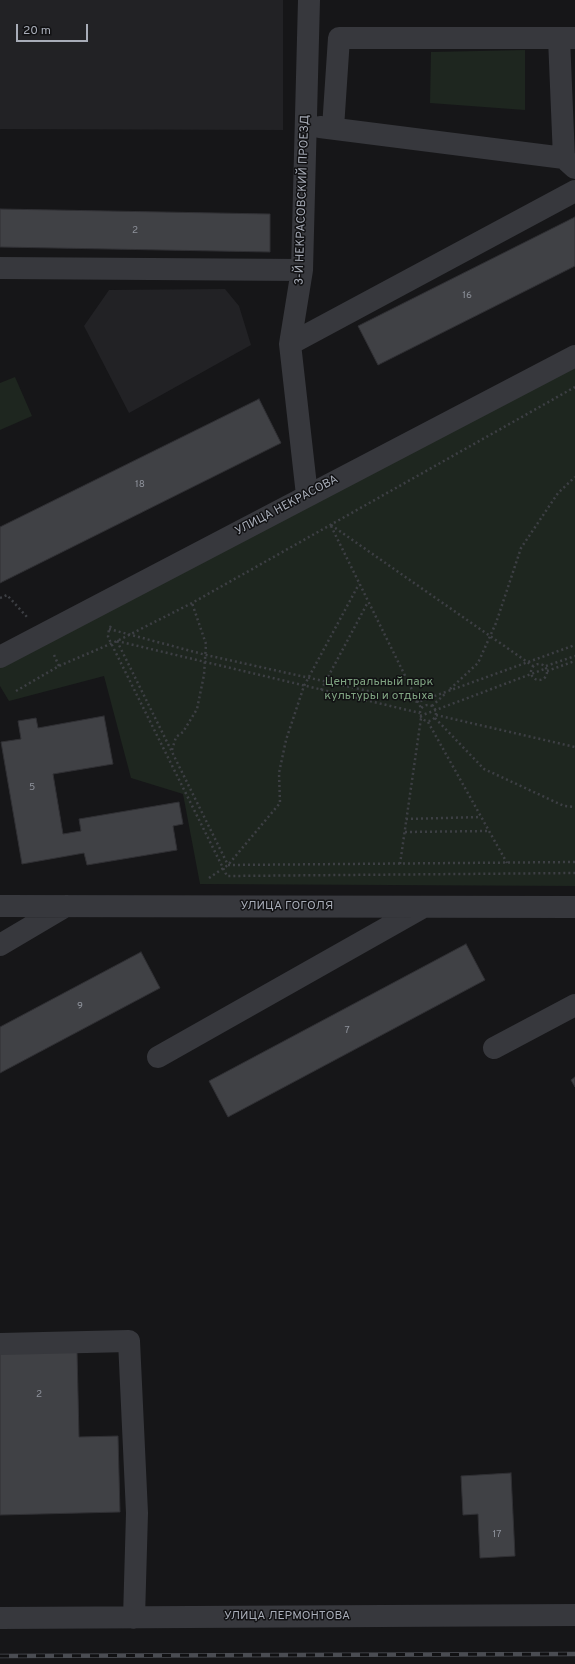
<!DOCTYPE html>
<html>
<head>
<meta charset="utf-8">
<style>
  body { margin:0 }
  #map { position:relative; width:575px; height:1664px; overflow:hidden; background:#161618; font-family:Overpass,sans-serif }
  canvas { display:block }
  .scale { position:absolute; left:16px; top:24px; width:72px; height:18px; box-sizing:border-box; border:2px solid #a8adb8; border-top:0; padding-left:5px; font-size:12px; line-height:14px; white-space:nowrap; color:#a8adb8; -webkit-text-stroke:3px #111113; paint-order:stroke }
</style>
</head>
<body>
<div id="map">
<canvas width="575" height="1664"></canvas>
<div class="scale">20 m</div>
</div>
<script>
const c = document.querySelector('canvas').getContext('2d');
c.lineJoin = 'round';
function fill(path, color) {
  c.fillStyle = color;
  c.fill(path, 'evenodd');
}
function toPath(rows) {
  const path = new Path2D();
  for (const r of rows) {
    if (r.length === 3) {
      path.moveTo(r[0] + r[2], r[1]);
      path.arc(r[0], r[1], r[2], 0, 2 * Math.PI);
      continue;
    }
    path.moveTo(r[0], r[1]);
    for (let i = 2; i < r.length; i += 2) path.lineTo(r[i], r[i + 1]);
  }
  return path;
}
function trace(path, color, width, dash) {
  c.strokeStyle = color;
  c.lineWidth = width;
  c.lineCap = dash ? 'butt' : 'round';
  c.setLineDash(dash || []);
  c.stroke(path);
}
function label(font, color, halo, rows, align = 'center') {
  c.font = font + ' Overpass,sans-serif';
  c.lineWidth = 3;
  c.setLineDash([]);
  c.textBaseline = 'middle';
  c.strokeStyle = halo;
  c.fillStyle = color;
  for (const [text, x, y, turn = 0] of rows) {
    c.save();
    c.translate(x, y);
    c.rotate((+turn || 0) * Math.PI / 180);
    c.textAlign = isNaN(turn) ? turn : align;
    if (halo) c.strokeText(text, 0, 0);
    c.fillText(text, 0, 0);
    c.restore();
  }
}
fill(toPath([
  [0,0,283,0,283,130,0,129],
  [225,289,239,306,251,345,129,413,84,326,109,290]
]), '#222225');
fill(toPath([
  [525,50,525,110,430,103,431,52],
  [575,364,575,886,200,884,183,794,131,778,104,676,9,701,0,686,0,665],
  [15,377,32,416,0,430,0,383]
]), '#1e261f');
const building = toPath([
  [0,209,270,214,270,252,0,247,0,209],
  [575,217,575,266,378,365,358,326,575,217],
  [259,399,281,443,0,583,0,527,259,399],
  [104,716,113,764,53,774,63,834,81,831,79,819,179,802,183,824,173,826,177,850,87,865,84,853,22,864,1,742,21,739,18,721,36,718,38,728,104,716],
  [466,944,485,980,228,1117,209,1081,466,944],
  [141,952,160,988,0,1073,0,1027,141,952],
  [575,1077,575,1087,571,1080,575,1077],
  [77,1351,79,1437,118,1436,120,1512,0,1515,0,1353,77,1351],
  [511,1473,515,1556,480,1558,478,1514,463,1515,461,1476,511,1473]
]);
fill(building, '#404145');
trace(building, '#303034', 1);
trace(toPath([
  [331,525,533,666],
  [331,526,421,708],
  [0,598,7,595,27,617],
  [111,626,109,629,108,637,227,876,575,873],
  [109,629,206,655,418,702,575,645],
  [117,641,420,713],
  [117,641,228,865],
  [54,655,59,666],
  [539,672,8],
  [546,666,575,656],
  [547,671,575,661],
  [450,689,478,663,496,623,521,548,558,493,575,477],
  [321,690,368,602],
  [16,691,59,666,117,641,192,603,575,387],
  [428,713,8],
  [432,706,446,693],
  [436,715,575,747],
  [420,716,547,668],
  [435,718,484,769,564,806,575,807],
  [428,722,507,863],
  [172,750,176,737,183,732,197,709,204,675,206,644,192,603],
  [406,819,481,817],
  [405,832,489,831],
  [400,864,421,718],
  [228,865,575,862],
  [209,878,228,865,280,803,279,773,286,740,304,686,359,584]
]), '#3d3f44', 2.5, [2, 3]);
trace(toPath([
  [559,38,564,158],
  [320,127,564,158,575,168],
  [333,128,339,38,575,38],
  [0,268,302,270],
  [290,344,575,191],
  [307,495,290,344,302,270,309,0],
  [0,657,575,356],
  [0,906,575,907],
  [0,945,66,906],
  [494,1048,575,1005],
  [158,1057,420,909],
  [0,1344,129,1341,137,1513,134,1618],
  [0,1618,575,1615]
]), '#37383d', 22);
const rail = toPath([
  [0,1656,575,1654]
]);
trace(rail, '#4a4c52', 4.5);
trace(rail, '#111113', 3, [9]);
label('10px', '#8e929b', null, [
  ["2",135,231],
  ["16",467,296],
  ["18",140,485],
  ["5",32,788],
  ["9",80,1007],
  ["7",347,1031],
  ["2",39,1395],
  ["17",497,1535]
]);
label('12px', '#a8adb8', '#111113', [
  ["3-Й НЕКРАСОВСКИЙ ПРОЕЗД",303,200,-88],
  ["УЛИЦА НЕКРАСОВА",287,506,-28],
  ["УЛИЦА ГОГОЛЯ",287,907],
  ["УЛИЦА ЛЕРМОНТОВА",287,1617]
]);
label('12px', '#7fa381', '#111113', [
  ["Центральный парк",379,683],
  ["культуры и отдыха",379,697]
]);
</script>
</body>
</html>
